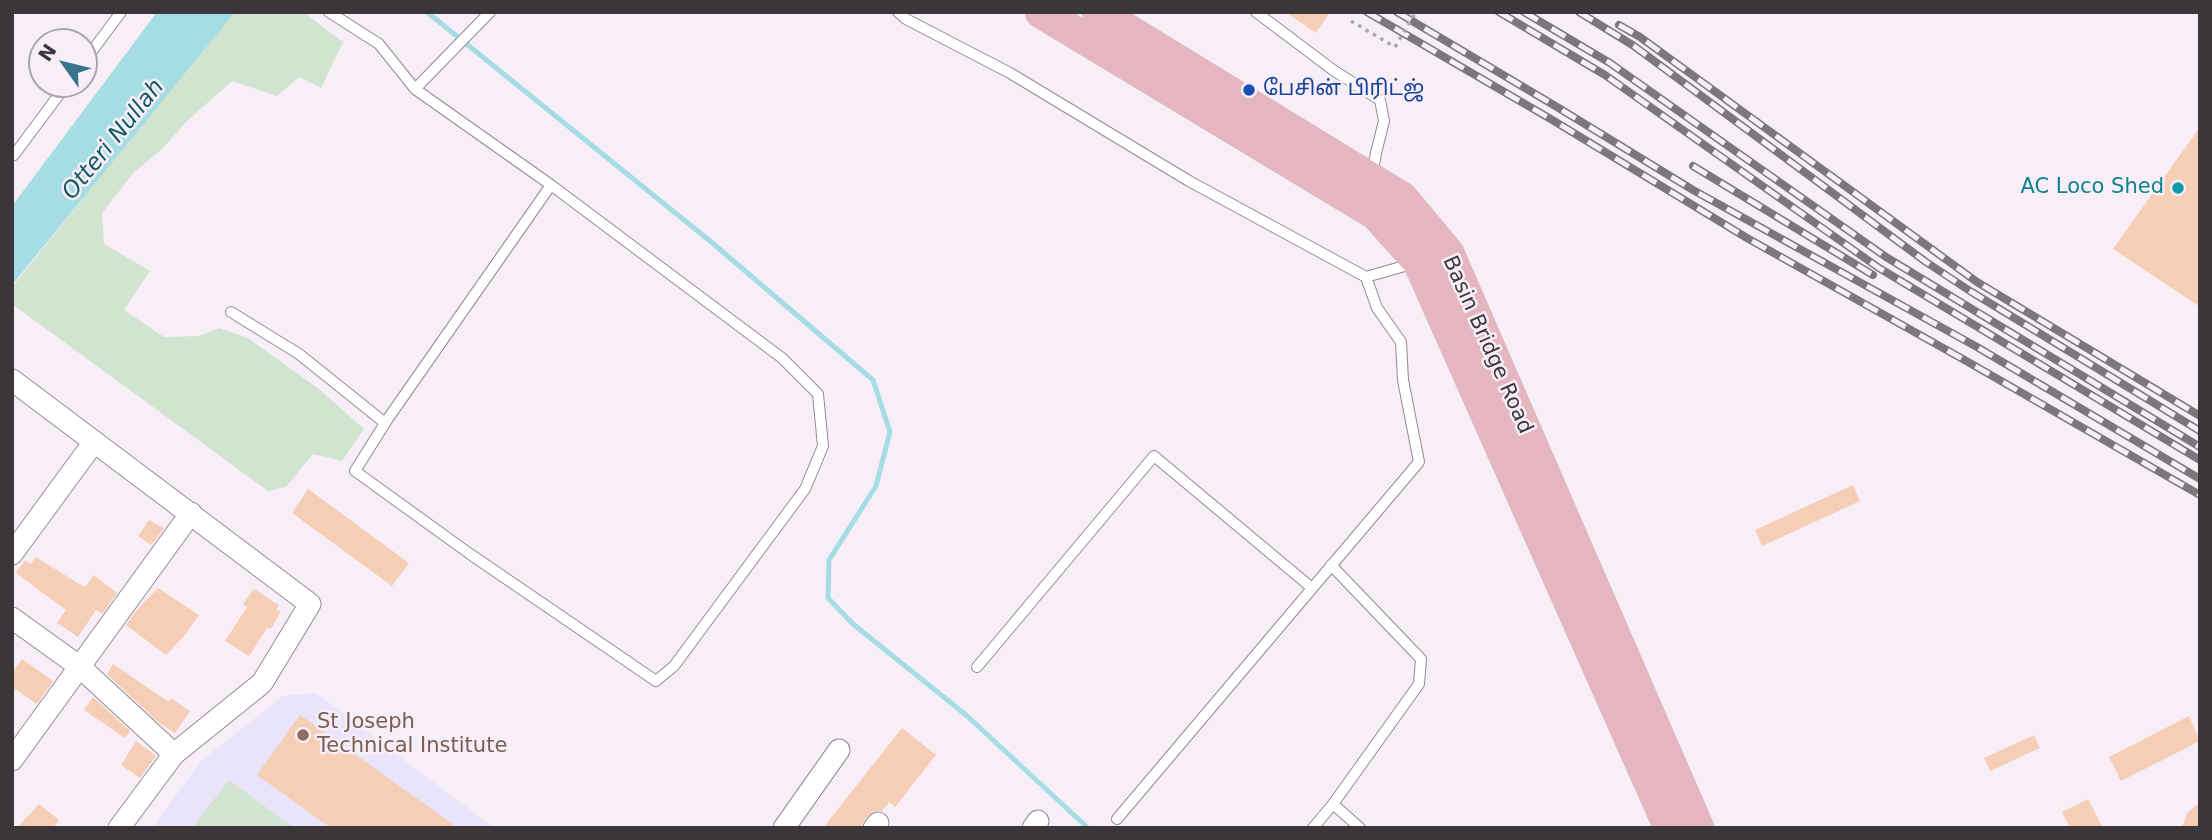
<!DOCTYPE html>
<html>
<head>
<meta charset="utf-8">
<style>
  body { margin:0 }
  #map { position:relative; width:2212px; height:840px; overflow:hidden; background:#f8eef7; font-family:"DejaVu Sans",sans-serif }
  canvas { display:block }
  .frame { position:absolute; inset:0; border:14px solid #3a363a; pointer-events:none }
  .north { position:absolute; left:28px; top:28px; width:70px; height:70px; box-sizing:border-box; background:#f8eef7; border:2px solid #aca4ab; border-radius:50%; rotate:304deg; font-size:19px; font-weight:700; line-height:28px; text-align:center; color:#3a363a }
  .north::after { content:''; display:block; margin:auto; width:24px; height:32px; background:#38748b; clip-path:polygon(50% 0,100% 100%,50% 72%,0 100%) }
</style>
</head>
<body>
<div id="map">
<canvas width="2212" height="840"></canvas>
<div class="frame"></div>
<div class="north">N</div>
</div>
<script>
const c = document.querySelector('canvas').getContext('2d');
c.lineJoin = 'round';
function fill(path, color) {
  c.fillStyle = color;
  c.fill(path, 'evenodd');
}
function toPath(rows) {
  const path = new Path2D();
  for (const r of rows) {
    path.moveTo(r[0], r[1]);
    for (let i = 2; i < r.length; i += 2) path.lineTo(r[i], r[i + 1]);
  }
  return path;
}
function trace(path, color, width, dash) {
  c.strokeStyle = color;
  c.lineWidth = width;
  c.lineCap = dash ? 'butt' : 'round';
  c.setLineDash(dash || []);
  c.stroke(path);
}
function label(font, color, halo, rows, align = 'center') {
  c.font = font + ' "DejaVu Sans","Noto Sans Tamil",sans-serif';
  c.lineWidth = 5;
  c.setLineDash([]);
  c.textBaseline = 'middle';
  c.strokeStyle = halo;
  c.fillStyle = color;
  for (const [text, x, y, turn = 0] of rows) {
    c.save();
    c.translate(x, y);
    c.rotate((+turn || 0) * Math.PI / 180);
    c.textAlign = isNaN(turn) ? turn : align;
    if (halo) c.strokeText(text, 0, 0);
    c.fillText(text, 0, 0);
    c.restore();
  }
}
fill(toPath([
  [316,693,494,828,152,828,201,761,283,696]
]), '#e9e4fa');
fill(toPath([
  [232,12,303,12,343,42,321,88,299,77,277,96,232,81,187,121,162,149,134,172,102,213,104,244,150,271,124,310,164,337,199,336,219,328,248,338,319,389,364,429,342,461,313,454,286,487,268,491,12,304,12,287],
  [229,780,294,828,192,828]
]), '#d0e4cf');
fill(toPath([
  [157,12,235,12,12,285,12,206]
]), '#a6dde4');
trace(toPath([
  [427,12,710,241,873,380,890,432,876,486,829,560,828,598,853,624,966,715,1088,828]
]), '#a6dde4', 5);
fill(toPath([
  [1285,12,1330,12,1316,33],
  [2200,127,2200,307,2113,249],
  [1853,485,1860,501,1762,546,1755,530],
  [308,489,409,563,392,586,292,513],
  [149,520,164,528,151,545,138,536],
  [36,557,79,584,85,587,94,575,117,593,102,614,96,610,78,637,57,623,66,610,16,573,25,560,31,564],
  [158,588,199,615,185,635,166,655,126,625,137,610],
  [254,589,279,605,276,610,281,611,271,629,267,628,249,656,225,641,247,607,243,604],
  [22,659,53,681,37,704,12,687,12,673],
  [113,664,169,702,171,698,190,711,175,733,159,723,107,674],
  [93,697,130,731,125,738,84,710],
  [300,715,458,828,331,828,257,775],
  [2189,716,2200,741,2121,781,2109,757],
  [902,728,936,755,895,807,889,802,882,811,873,811,864,820,861,828,823,828],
  [2034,735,2040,748,1990,771,1984,758],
  [136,741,156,756,140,778,121,765],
  [2088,799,2103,828,2070,828,2062,812],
  [2200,802,2200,828,2182,828,2187,813],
  [39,804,59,820,53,828,17,828]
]), '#f6cdb5');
const service = toPath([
  [329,12,379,44,415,89,551,185,782,358,818,394,823,446,805,489,674,666,656,681,470,554,355,471,387,420,551,185],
  [898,12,906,19,1010,73,1189,181,1366,277,1415,263],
  [1256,12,1333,70,1380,100,1384,121,1376,153,1372,177],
  [84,62,121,12],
  [415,89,490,12],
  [12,154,14,155,67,84],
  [231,312,299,354,385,423],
  [1331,565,1421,659,1419,684,1333,804],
  [977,667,1154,456,1312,588],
  [1117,819,1419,462,1403,380,1401,342,1377,308,1366,277],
  [1313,828,1333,804,1360,828]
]);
const minor = toPath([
  [12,380,310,604,262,683,174,754,119,828],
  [12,554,94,442],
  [12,618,80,667,174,754],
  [12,760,191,513],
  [784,828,839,750],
  [874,828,878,823],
  [1033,828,1038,821]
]);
const primary = toPath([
  [1041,12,1376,214,1419,262,1670,828],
  [1098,12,1402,198,1448,253,1698,828]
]);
trace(service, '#938a93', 12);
trace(minor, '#938a93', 23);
trace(primary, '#d0cfd0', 33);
trace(toPath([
  [1351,21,1395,47]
]), '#aea7ae', 3.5, [3.5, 5]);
trace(service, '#fff', 10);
trace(minor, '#fff', 21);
trace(primary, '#e5b5c0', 32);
const rail = toPath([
  [1367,12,1549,118,1747,238,1968,362,2200,495],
  [1397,12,1557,107,1693,190,1977,347,2200,479],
  [1499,12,1605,75,1879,268,2200,460],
  [1524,12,1610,63,1886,257,2200,447],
  [1579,12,1634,46,1926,262,1970,291,2200,431],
  [1619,25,1640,37,1977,282,2200,416],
  [1693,166,1873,275]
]);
trace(rail, '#7d777c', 8);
trace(rail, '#f8eef7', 5, [16]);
trace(toPath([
  [1395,47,1416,12]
]), '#aea7ae', 3.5, [3.5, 5]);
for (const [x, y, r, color] of [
  [1249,90,7,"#1a4fb4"],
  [2178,188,7,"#0f9aa8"],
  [303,735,7,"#8d6e63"]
]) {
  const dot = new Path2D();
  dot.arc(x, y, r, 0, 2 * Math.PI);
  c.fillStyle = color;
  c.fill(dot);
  trace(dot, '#f8eef7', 2.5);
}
label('21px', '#164399', '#f8eef7', [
  ["பேசின் பிரிட்ஜ்",1263,90]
], 'left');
label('21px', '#0d838f', '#f8eef7', [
  ["AC Loco Shed",2164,188]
], 'right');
label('21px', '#3a363a', '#f8eef7', [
  ["Basin Bridge Road",1487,345,66]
]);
label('21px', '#785e54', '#f8eef7', [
  ["St Joseph",317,723],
  ["Technical Institute",317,747]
], 'left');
label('italic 23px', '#0f5b63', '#f8eef7', [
  ["Otteri Nullah",114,140,-51]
]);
</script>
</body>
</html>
